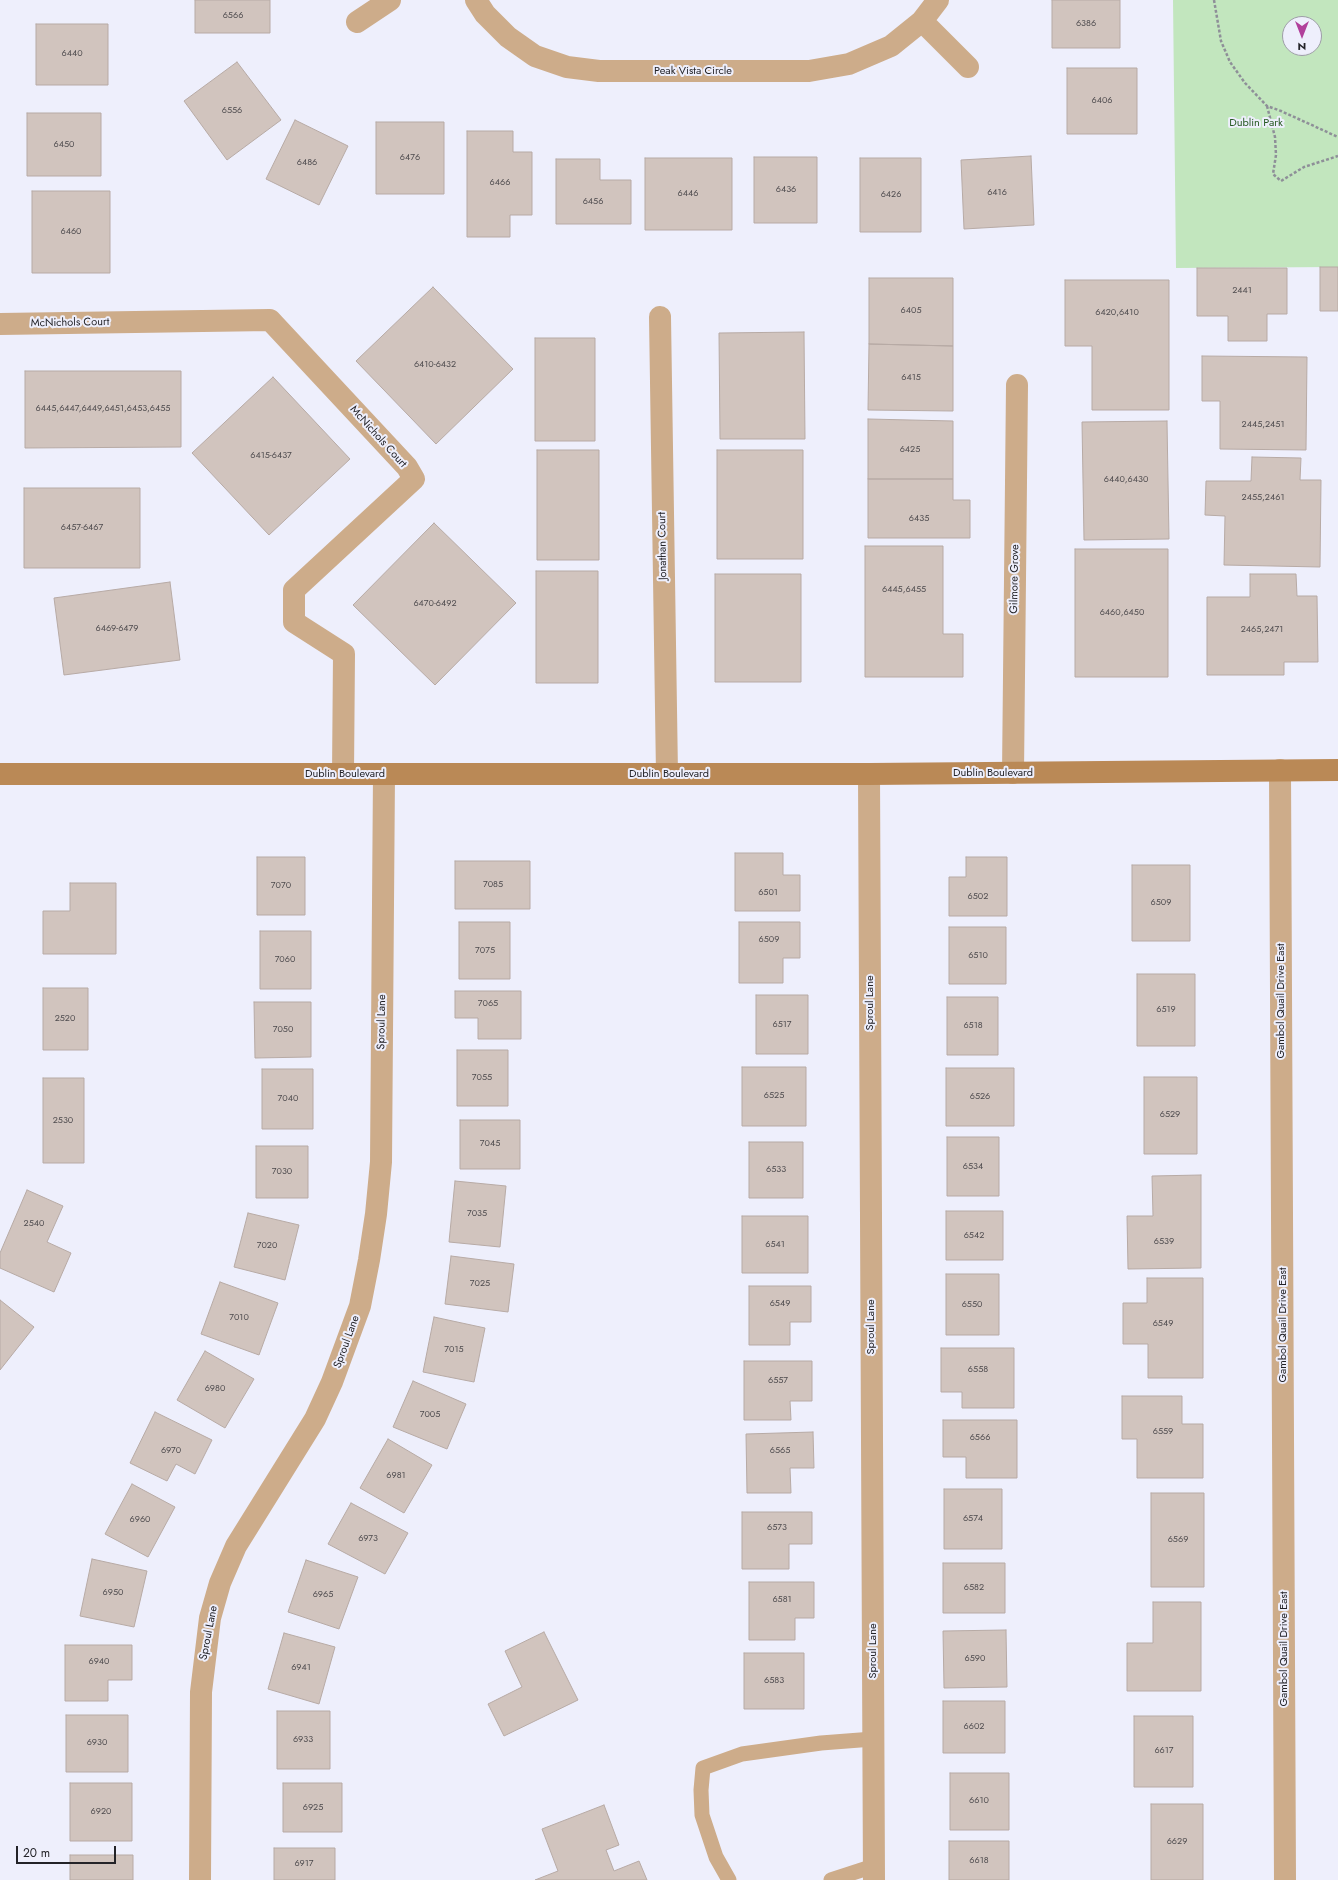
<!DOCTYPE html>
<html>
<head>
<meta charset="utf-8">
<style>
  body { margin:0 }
  #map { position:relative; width:1338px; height:1880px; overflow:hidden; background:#eeeffc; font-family:Jost,sans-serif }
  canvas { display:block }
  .north { position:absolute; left:1282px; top:16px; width:40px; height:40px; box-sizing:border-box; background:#eeeffc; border:1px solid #9d9da7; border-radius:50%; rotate:180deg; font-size:11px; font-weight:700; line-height:16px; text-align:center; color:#232328 }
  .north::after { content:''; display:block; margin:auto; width:14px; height:18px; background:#b1409b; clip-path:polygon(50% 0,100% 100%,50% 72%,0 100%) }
  .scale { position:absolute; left:16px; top:1846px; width:100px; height:18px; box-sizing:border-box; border:2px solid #232328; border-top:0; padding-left:5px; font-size:12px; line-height:14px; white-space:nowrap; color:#232328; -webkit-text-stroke:3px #eeeffc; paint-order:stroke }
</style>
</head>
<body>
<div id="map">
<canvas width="1338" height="1880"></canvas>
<div class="north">N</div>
<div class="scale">20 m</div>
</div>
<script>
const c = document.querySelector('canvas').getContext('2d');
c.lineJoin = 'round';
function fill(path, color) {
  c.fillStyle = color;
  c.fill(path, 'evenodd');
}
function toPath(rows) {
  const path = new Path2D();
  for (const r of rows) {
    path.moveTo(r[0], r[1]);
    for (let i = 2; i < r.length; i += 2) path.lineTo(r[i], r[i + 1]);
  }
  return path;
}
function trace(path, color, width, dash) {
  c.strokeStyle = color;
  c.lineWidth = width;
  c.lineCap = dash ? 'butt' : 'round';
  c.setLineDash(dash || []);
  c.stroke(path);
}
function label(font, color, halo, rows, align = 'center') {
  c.font = font + ' Jost,sans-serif';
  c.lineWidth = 4;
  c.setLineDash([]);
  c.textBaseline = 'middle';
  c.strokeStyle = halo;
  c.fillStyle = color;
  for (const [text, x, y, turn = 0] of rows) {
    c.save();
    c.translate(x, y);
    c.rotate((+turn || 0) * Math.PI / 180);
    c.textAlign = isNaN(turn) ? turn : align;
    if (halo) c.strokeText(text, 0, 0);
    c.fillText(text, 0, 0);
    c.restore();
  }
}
fill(toPath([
  [1173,0,1338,0,1338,267,1176,268],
  [1290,24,1314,24,1314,48,1290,48]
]), '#c2e6be');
const building = toPath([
  [195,0,270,0,270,33,195,33,195,0],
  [1052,0,1120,0,1120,48,1052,48,1052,0],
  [36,24,108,24,108,85,36,85,36,24],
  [237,62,281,120,227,160,184,101,237,62],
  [1067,68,1137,68,1137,134,1067,134,1067,68],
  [27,113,101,113,101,176,27,176,27,113],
  [295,120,348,146,319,205,266,179,295,120],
  [376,122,444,122,444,194,376,194,376,122],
  [467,131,513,131,513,152,532,152,532,215,510,215,510,237,467,237,467,131],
  [1031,156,1034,225,964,229,961,160,1031,156],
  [754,157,817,157,817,223,754,223,754,157],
  [645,158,732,158,732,230,645,230,645,158],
  [860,158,921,158,921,232,860,232,860,158],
  [556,159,600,159,600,180,631,180,631,224,556,224,556,159],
  [32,191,110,191,110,273,32,273,32,191],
  [1320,267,1338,267,1338,311,1320,311,1320,267],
  [1197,268,1287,268,1287,314,1267,314,1267,341,1228,341,1228,316,1197,316,1197,268],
  [869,278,953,278,953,346,869,344,869,278],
  [1065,280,1169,280,1169,410,1092,410,1092,346,1065,346,1065,280],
  [433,287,513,369,436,444,356,361,433,287],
  [804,332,805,439,720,439,719,333,804,332],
  [535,338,595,338,595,441,535,441,535,338],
  [869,344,953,346,953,411,868,410,869,344],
  [1202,356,1307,357,1306,450,1220,449,1220,401,1202,401,1202,356],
  [25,371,181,371,181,447,25,448,25,371],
  [273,377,350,459,269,535,192,453,273,377],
  [868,419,953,421,953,479,868,479,868,419],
  [1167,421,1169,539,1084,540,1082,422,1167,421],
  [537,450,599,450,599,560,537,560,537,450],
  [717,450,803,450,803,559,717,559,717,450],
  [1252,457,1301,458,1300,480,1321,480,1320,567,1224,565,1225,516,1205,515,1206,481,1251,481,1252,457],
  [868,479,953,479,953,500,970,500,970,538,868,538,868,479],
  [24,488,140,488,140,568,24,568,24,488],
  [434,523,516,603,435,685,353,605,434,523],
  [865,546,943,546,943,634,963,634,963,677,865,677,865,546],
  [1075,549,1168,549,1168,677,1075,677,1075,549],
  [536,571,598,571,598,683,536,683,536,571],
  [715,574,801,574,801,682,715,682,715,574],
  [1250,574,1296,574,1297,596,1317,596,1318,662,1284,662,1284,675,1207,675,1207,597,1250,597,1250,574],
  [170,582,180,660,64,675,54,598,170,582],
  [735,853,783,853,783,875,800,875,800,911,735,911,735,853],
  [257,857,305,857,305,915,257,915,257,857],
  [966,857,1007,857,1007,916,949,916,949,877,966,877,966,857],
  [455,861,530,861,530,909,455,909,455,861],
  [1132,865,1190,865,1190,941,1132,941,1132,865],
  [70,883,116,883,116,954,43,954,43,911,70,911,70,883],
  [459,922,510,922,510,979,459,979,459,922],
  [739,922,800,922,800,958,783,958,783,983,739,983,739,922],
  [949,927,1006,927,1006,984,949,984,949,927],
  [260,931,311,931,311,989,260,989,260,931],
  [1137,974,1195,974,1195,1046,1137,1046,1137,974],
  [43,988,88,988,88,1050,43,1050,43,988],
  [455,991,521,991,521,1039,478,1039,478,1018,455,1018,455,991],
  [756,995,808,995,808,1054,756,1054,756,995],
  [947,997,998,997,998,1055,947,1055,947,997],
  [254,1002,311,1002,311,1057,255,1058,254,1002],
  [457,1050,508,1050,508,1106,457,1106,457,1050],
  [742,1067,806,1067,806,1126,742,1126,742,1067],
  [946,1068,1014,1068,1014,1126,946,1126,946,1068],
  [262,1069,313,1069,313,1129,262,1129,262,1069],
  [1144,1077,1197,1077,1197,1154,1144,1154,1144,1077],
  [43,1078,84,1078,84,1163,43,1163,43,1078],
  [460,1120,520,1120,520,1169,460,1169,460,1120],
  [947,1137,999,1137,999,1196,947,1196,947,1137],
  [749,1142,803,1142,803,1198,749,1198,749,1142],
  [256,1146,308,1146,308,1198,256,1198,256,1146],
  [1201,1175,1201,1268,1128,1269,1127,1216,1153,1216,1152,1176,1201,1175],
  [455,1181,506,1186,500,1247,449,1242,455,1181],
  [27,1190,63,1206,47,1242,71,1253,54,1292,0,1268,0,1253,27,1190],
  [946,1211,1003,1211,1003,1260,946,1260,946,1211],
  [248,1213,299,1225,285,1280,234,1267,248,1213],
  [742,1216,808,1216,808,1273,742,1273,742,1216],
  [451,1256,514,1264,508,1312,445,1304,451,1256],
  [946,1274,999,1274,999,1335,946,1335,946,1274],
  [1147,1278,1203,1278,1203,1378,1148,1378,1148,1344,1123,1344,1123,1303,1147,1303,1147,1278],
  [220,1282,278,1303,259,1355,201,1334,220,1282],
  [749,1286,811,1286,811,1322,790,1322,790,1345,749,1345,749,1286],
  [0,1300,34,1327,0,1370,0,1300],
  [434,1317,485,1328,474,1382,423,1372,434,1317],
  [941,1348,1014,1348,1014,1408,962,1408,962,1392,941,1392,941,1348],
  [205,1351,254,1379,225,1428,177,1400,205,1351],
  [744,1361,812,1361,812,1401,790,1401,791,1420,744,1420,744,1361],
  [413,1381,466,1404,447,1449,393,1427,413,1381],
  [1122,1396,1182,1396,1182,1424,1203,1424,1203,1478,1137,1478,1137,1439,1122,1439,1122,1396],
  [155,1412,212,1440,195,1474,176,1464,167,1481,130,1463,155,1412],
  [943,1420,1017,1420,1017,1478,966,1478,966,1457,943,1457,943,1420],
  [813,1432,814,1468,790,1468,791,1493,747,1493,746,1434,813,1432],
  [388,1439,432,1465,404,1513,360,1488,388,1439],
  [132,1484,175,1507,148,1557,105,1534,132,1484],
  [944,1489,1002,1489,1002,1549,944,1549,944,1489],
  [1151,1493,1204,1493,1204,1587,1151,1587,1151,1493],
  [351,1503,408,1533,385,1574,328,1544,351,1503],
  [742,1512,812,1512,812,1544,789,1544,789,1569,742,1569,742,1512],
  [92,1559,147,1571,134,1627,80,1616,92,1559],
  [306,1560,358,1577,339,1629,288,1612,306,1560],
  [943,1563,1005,1563,1005,1613,943,1613,943,1563],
  [749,1582,814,1582,814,1618,795,1618,795,1640,749,1640,749,1582],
  [1153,1602,1201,1602,1201,1691,1127,1691,1127,1643,1153,1643,1153,1602],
  [1006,1630,1007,1687,944,1688,943,1631,1006,1630],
  [544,1632,578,1700,504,1736,488,1704,522,1687,505,1651,544,1632],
  [284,1633,335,1647,319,1704,268,1689,284,1633],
  [65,1645,132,1645,132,1680,108,1680,108,1701,65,1701,65,1645],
  [744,1653,804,1653,804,1709,744,1709,744,1653],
  [943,1701,1005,1701,1005,1753,943,1753,943,1701],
  [277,1711,330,1711,330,1769,277,1769,277,1711],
  [66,1715,128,1715,128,1772,66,1772,66,1715],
  [1134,1716,1193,1716,1193,1787,1134,1787,1134,1716],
  [950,1773,1009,1773,1009,1830,950,1830,950,1773],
  [70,1783,132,1783,132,1841,70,1841,70,1783],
  [283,1783,342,1783,342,1832,283,1832,283,1783],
  [1151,1804,1203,1804,1203,1880,1151,1880,1151,1804],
  [604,1805,619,1845,606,1850,614,1871,639,1861,647,1880,535,1880,558,1871,542,1829,604,1805],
  [949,1841,1009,1841,1009,1880,949,1880,949,1841],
  [274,1848,335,1848,335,1880,274,1880,274,1848],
  [70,1855,133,1855,133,1880,70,1880,70,1855]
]);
fill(building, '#d1c4be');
trace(building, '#b7aaa5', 1);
trace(toPath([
  [1214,0,1221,41,1230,62,1245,83,1267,106,1281,111,1338,137],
  [1267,106,1275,137,1276,155,1273,174,1281,181,1304,167,1338,156]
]), '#8e8f98', 2.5, [3, 2]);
trace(toPath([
  [729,1880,716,1857,702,1815,701,1790,703,1768,742,1754,821,1743,873,1739],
  [831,1880,874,1866]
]), '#cdac8a', 15);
trace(toPath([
  [476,0,485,14,508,37,535,56,567,67,599,71,809,71,849,64,891,46,922,21,938,0],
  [922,21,968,67],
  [357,22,390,0],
  [660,317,667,774],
  [0,324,270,320,407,467,414,479,294,590,294,622,344,654,343,774],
  [1280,770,1285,1880],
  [1013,773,1017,385],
  [869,774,874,1880],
  [200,1880,201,1692,210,1618,220,1583,236,1546,315,1419,332,1382,360,1306,369,1260,376,1214,381,1162,384,774]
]), '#cdac8a', 22);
trace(toPath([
  [0,774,869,774,1338,770]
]), '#ba8956', 22);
label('9px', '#4e4b4e', null, [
  ["6566",233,16],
  ["6386",1086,24],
  ["6440",72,54],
  ["6406",1102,101],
  ["6556",232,111],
  ["6450",64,145],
  ["6476",410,158],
  ["6486",307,163],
  ["6466",500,183],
  ["6436",786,190],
  ["6416",997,193],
  ["6446",688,194],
  ["6426",891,195],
  ["6456",593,202],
  ["6460",71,232],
  ["2441",1242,291],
  ["6405",911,311],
  ["6420,6410",1117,313],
  ["6410-6432",435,365],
  ["6415",911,378],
  ["6445,6447,6449,6451,6453,6455",103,409],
  ["2445,2451",1263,425],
  ["6425",910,450],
  ["6415-6437",271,456],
  ["6440,6430",1126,480],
  ["2455,2461",1263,498],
  ["6435",919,519],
  ["6457-6467",82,528],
  ["6445,6455",904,590],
  ["6470-6492",435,604],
  ["6460,6450",1122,613],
  ["6469-6479",117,629],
  ["2465,2471",1262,630],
  ["7085",493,885],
  ["7070",281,886],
  ["6501",768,893],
  ["6502",978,897],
  ["6509",1161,903],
  ["6509",769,940],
  ["7075",485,951],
  ["6510",978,956],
  ["7060",285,960],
  ["7065",488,1004],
  ["6519",1166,1010],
  ["2520",65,1019],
  ["6517",782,1025],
  ["6518",973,1026],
  ["7050",283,1030],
  ["7055",482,1078],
  ["6525",774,1096],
  ["6526",980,1097],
  ["7040",288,1099],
  ["6529",1170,1115],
  ["2530",63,1121],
  ["7045",490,1144],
  ["6534",973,1167],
  ["6533",776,1170],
  ["7030",282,1172],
  ["7035",477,1214],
  ["2540",34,1224],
  ["6542",974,1236],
  ["6539",1164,1242],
  ["6541",775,1245],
  ["7020",267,1246],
  ["7025",480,1284],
  ["6549",780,1304],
  ["6550",972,1305],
  ["7010",239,1318],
  ["6549",1163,1324],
  ["7015",454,1350],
  ["6558",978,1370],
  ["6557",778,1381],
  ["6980",215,1389],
  ["7005",430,1415],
  ["6559",1163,1432],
  ["6566",980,1438],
  ["6970",171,1451],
  ["6565",780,1451],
  ["6981",396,1476],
  ["6574",973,1519],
  ["6960",140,1520],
  ["6573",777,1528],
  ["6973",368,1539],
  ["6569",1178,1540],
  ["6582",974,1588],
  ["6950",113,1593],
  ["6965",323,1595],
  ["6581",782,1600],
  ["6590",975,1659],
  ["6940",99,1662],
  ["6941",301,1668],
  ["6583",774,1681],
  ["6602",974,1727],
  ["6933",303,1740],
  ["6930",97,1743],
  ["6617",1164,1751],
  ["6610",979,1801],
  ["6925",313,1808],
  ["6920",101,1812],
  ["6629",1177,1842],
  ["6618",979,1861],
  ["6917",304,1864]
]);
label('11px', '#232328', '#eeeffc', [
  ["Peak Vista Circle",693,71],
  ["McNichols Court",70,323,-1],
  ["McNichols Court",378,437,48],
  ["Jonathan Court",663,546,-91],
  ["Gilmore Grove",1015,579,-89],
  ["Dublin Boulevard",993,773],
  ["Dublin Boulevard",345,774],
  ["Dublin Boulevard",669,774],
  ["Gambol Quail Drive East",1281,1001,-90],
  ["Sproul Lane",870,1003,-90],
  ["Sproul Lane",382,1022,-89],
  ["Gambol Quail Drive East",1283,1325,-90],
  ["Sproul Lane",871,1327,-90],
  ["Sproul Lane",347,1342,-70],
  ["Sproul Lane",209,1633,-79],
  ["Gambol Quail Drive East",1284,1649,-90],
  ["Sproul Lane",873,1651,-90]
]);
label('11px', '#255821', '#eeeffc', [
  ["Dublin Park",1256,123]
]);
</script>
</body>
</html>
